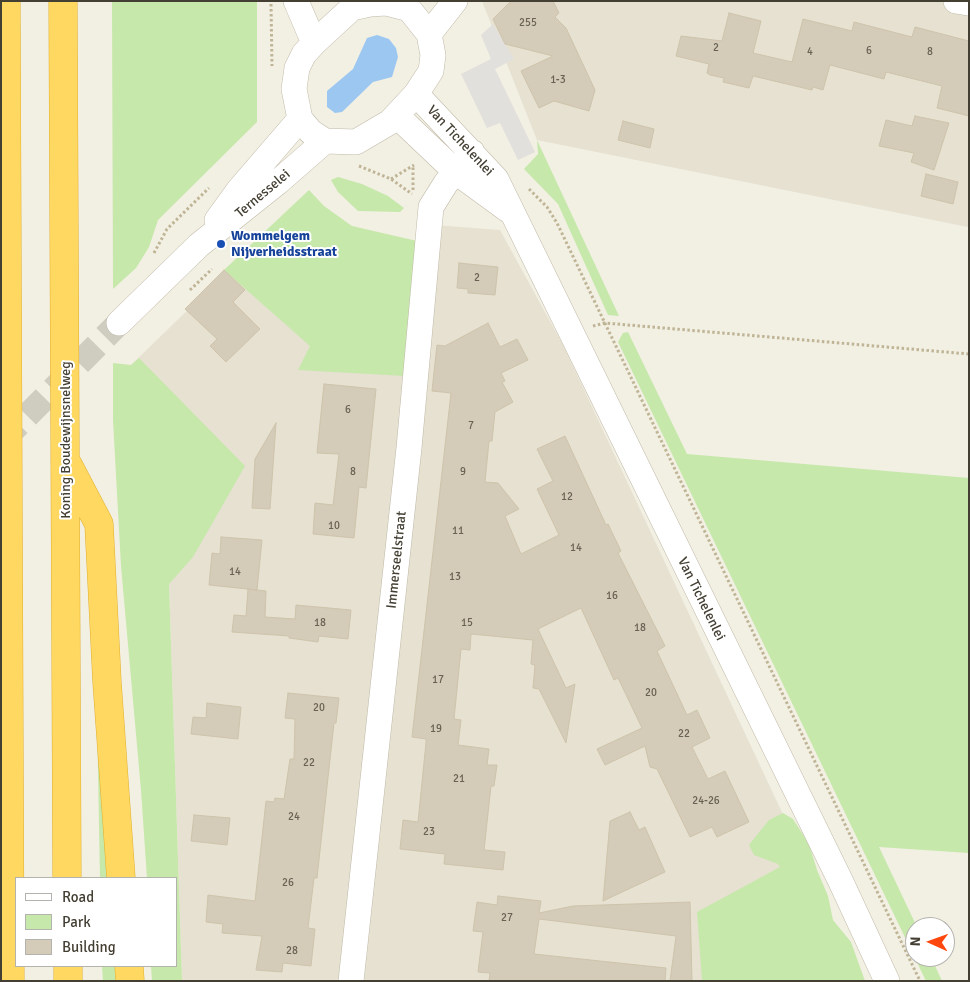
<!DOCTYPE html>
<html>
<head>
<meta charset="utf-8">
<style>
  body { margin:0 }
  #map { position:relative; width:970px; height:982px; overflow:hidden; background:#f2efe3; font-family:Signika,sans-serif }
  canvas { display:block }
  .frame { position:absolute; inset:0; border:2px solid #443f33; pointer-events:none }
  .legend { position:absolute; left:15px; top:877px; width:162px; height:90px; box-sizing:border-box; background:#fff; border:1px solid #b4b2ad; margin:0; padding:6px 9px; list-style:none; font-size:15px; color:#443f33 }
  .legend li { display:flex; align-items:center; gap:10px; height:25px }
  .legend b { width:25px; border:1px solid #b4b2ad }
  .north { position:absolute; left:905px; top:917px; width:50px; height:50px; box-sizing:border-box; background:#fff; border:1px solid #b4b2ad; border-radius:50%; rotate:272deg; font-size:14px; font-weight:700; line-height:20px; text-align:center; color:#443f33 }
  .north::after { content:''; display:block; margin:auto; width:18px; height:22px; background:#ff460d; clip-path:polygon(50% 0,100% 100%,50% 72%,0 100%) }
</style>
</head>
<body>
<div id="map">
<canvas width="970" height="982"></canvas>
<div class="frame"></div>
<ul class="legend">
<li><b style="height:6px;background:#fff"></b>Road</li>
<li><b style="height:14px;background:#c6e8aa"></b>Park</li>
<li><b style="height:14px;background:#d4cbb8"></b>Building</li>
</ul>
<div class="north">N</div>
</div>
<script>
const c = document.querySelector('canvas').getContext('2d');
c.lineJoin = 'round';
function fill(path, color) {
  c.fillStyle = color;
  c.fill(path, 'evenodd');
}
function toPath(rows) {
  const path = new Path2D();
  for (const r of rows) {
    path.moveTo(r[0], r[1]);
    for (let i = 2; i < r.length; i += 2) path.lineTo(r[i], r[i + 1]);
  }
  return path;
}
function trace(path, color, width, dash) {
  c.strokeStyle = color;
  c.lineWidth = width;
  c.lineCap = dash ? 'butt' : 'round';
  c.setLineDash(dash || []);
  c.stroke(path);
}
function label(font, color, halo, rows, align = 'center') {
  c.font = font + ' Signika,sans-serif';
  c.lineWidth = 4;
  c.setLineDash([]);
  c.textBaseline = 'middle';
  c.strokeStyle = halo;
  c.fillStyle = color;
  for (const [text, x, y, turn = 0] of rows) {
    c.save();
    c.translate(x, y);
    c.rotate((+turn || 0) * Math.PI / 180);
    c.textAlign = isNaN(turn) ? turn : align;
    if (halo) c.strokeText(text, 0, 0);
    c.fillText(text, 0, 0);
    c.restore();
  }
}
fill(toPath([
  [482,1,969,1,968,227,537,140],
  [421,224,500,230,563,345,861,981,182,981,169,584,131,365,229,270,408,375]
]), '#e6e1d1');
fill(toPath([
  [112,1,257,1,257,122,158,220,149,247,136,268,113,289],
  [537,140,619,316,608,315,558,204,524,169,538,154],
  [338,177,362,184,388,196,404,208,400,212,358,211,338,192,331,180],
  [309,190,324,206,352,226,417,241,405,376,298,370,310,346,224,270],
  [628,332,687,454,969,478,969,853,879,847,917,927,915,927,915,957,931,957,942,981,926,981,618,342,623,333],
  [139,358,245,466,193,557,169,584,182,981,152,981,151,966,176,966,176,878,147,878,141,790,121,566,113,420,113,363,131,365],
  [97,716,112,878,100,878],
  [783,813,793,819,809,844,817,870,828,896,833,920,851,942,865,981,702,981,697,912,780,867,778,864,754,855,749,845,769,820],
  [102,966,119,966,120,981,103,981]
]), '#c6e8aa');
fill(toPath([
  [493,24,514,59,495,69,535,152,518,160,500,123,487,128,461,74,491,59,481,35]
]), '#e2e0dc');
fill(toPath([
  [377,35,389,39,396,48,398,57,392,77,373,82,342,112,335,113,327,107,327,91,353,69,367,38]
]), '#9cc7f1');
const building = toPath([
  [511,1,553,1,559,13,555,17,566,28,595,90,589,111,554,101,539,108,521,71,553,56,505,44,493,19,511,1],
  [729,13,761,21,753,53,792,62,803,19,852,31,854,22,912,37,915,27,969,41,969,116,937,108,942,86,886,72,884,79,830,65,823,90,813,87,812,90,753,76,749,88,723,82,724,78,710,75,707,73,709,64,676,56,681,36,722,41,729,13],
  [915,116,949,123,934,170,911,162,914,153,879,146,886,120,912,126,915,116],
  [623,121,654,129,650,148,618,140,623,121],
  [926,174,958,182,953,204,921,196,926,174],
  [459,263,498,267,495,295,468,293,468,289,457,288,459,263],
  [224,270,245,290,233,302,260,329,226,362,210,346,217,339,185,309,224,270],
  [488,323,500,347,517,339,528,360,501,373,505,381,502,382,513,402,495,412,492,441,489,441,485,482,498,483,519,509,505,516,521,554,559,535,537,489,553,481,537,449,565,436,606,525,608,524,621,551,618,553,665,646,657,651,687,715,697,710,710,738,692,747,708,779,725,771,749,822,717,837,712,827,690,837,657,769,650,767,645,746,605,765,597,749,642,728,618,678,614,680,581,608,538,629,566,688,575,684,566,743,539,689,533,688,535,665,531,664,533,640,471,634,470,650,461,649,454,719,461,720,458,745,489,749,487,765,497,765,494,786,491,786,484,850,505,852,503,870,444,864,445,854,400,849,403,820,418,822,426,743,426,739,412,737,451,393,432,391,437,345,445,346,488,323],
  [324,384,376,389,366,488,359,487,354,538,313,534,315,503,333,505,339,454,317,453,324,384],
  [276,423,270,509,252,508,255,459,276,423],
  [221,537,262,540,257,590,209,585,212,553,220,554,221,537],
  [248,589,266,591,265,617,295,619,296,605,351,610,348,639,319,636,318,642,289,638,289,636,232,632,234,615,246,616,248,589],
  [288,693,339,698,336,723,334,723,317,878,314,878,308,928,315,929,311,966,283,963,282,972,256,970,262,936,222,933,223,924,206,922,208,895,255,901,266,801,274,802,275,798,284,799,290,759,294,759,295,719,285,718,288,693],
  [207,703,241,707,238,739,191,734,193,717,206,718,207,703],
  [630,812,639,830,645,827,665,872,603,901,610,821,630,812],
  [194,815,230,818,227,845,191,841,194,815],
  [498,896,541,901,539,913,573,906,690,902,692,981,670,981,676,936,539,919,534,954,666,968,665,981,489,981,490,973,478,972,483,932,473,931,477,902,497,905,498,896]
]);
fill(building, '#d4cbb8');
trace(building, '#cfc4ab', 1);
trace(toPath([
  [1,442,119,323]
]), '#cfccc0', 25, [25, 12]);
const minor = toPath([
  [296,1,314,43],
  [956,1,968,3],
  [386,3,409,9,429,34,433,55,431,71,416,94,390,122,356,142,325,141,311,132,300,119,294,89,297,68,304,54,314,43,352,8,370,4,386,3],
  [429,34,455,1],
  [416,94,496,179,841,882,887,981],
  [397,116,456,172,508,210],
  [217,220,238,191,300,119],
  [119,323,199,245,278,182,325,141],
  [351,981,409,448,431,207,446,183,472,152]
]);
const highway = toPath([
  [6,1,10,981],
  [63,1,67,878],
  [68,465,99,524,107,682,121,878],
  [68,966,68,981],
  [129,966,130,981]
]);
trace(minor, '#c0baa8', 26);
trace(highway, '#e1af2e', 29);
trace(toPath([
  [271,4,272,66],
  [359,166,391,179,412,194],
  [391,179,414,165],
  [529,189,547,207,557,223,920,981],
  [413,190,413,166],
  [154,253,167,229,209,188],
  [190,290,212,269],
  [593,326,605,323,969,354]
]), '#bfb596', 3, [2.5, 2.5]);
trace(minor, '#fff', 25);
trace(highway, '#ffd861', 28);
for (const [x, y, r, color] of [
  [221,244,5,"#1a4fb4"]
]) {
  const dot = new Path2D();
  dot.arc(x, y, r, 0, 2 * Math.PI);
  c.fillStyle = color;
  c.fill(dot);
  trace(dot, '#fff', 2);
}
label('11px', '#686254', null, [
  ["255",528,23],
  ["2",716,48],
  ["6",869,51],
  ["4",810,52],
  ["8",930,52],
  ["1-3",558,80],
  ["2",477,278],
  ["6",348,410],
  ["7",471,426],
  ["8",353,472],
  ["9",463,472],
  ["12",567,497],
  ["10",334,526],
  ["11",458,531],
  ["14",576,548],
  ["14",235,572],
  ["13",455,577],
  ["16",612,596],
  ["18",320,623],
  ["15",467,623],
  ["18",640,628],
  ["17",438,680],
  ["20",651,693],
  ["20",319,708],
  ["19",436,729],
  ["22",684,734],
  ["22",309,763],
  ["21",459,779],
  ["24-26",706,801],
  ["24",294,817],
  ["23",429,832],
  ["26",288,883],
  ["27",507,918],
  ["28",292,951]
]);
label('14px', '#443f33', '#fff', [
  ["Van Tichelenlei",460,141,47],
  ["Ternesselei",263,194,-40],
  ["Koning Boudewijnsnelweg",66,440,-90],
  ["Immerseelstraat",397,560,-84],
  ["Van Tichelenlei",701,599,64]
]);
label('bold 14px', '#164399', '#fff', [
  ["Wommelgem",231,236],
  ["Nijverheidsstraat",231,252]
], 'left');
</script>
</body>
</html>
